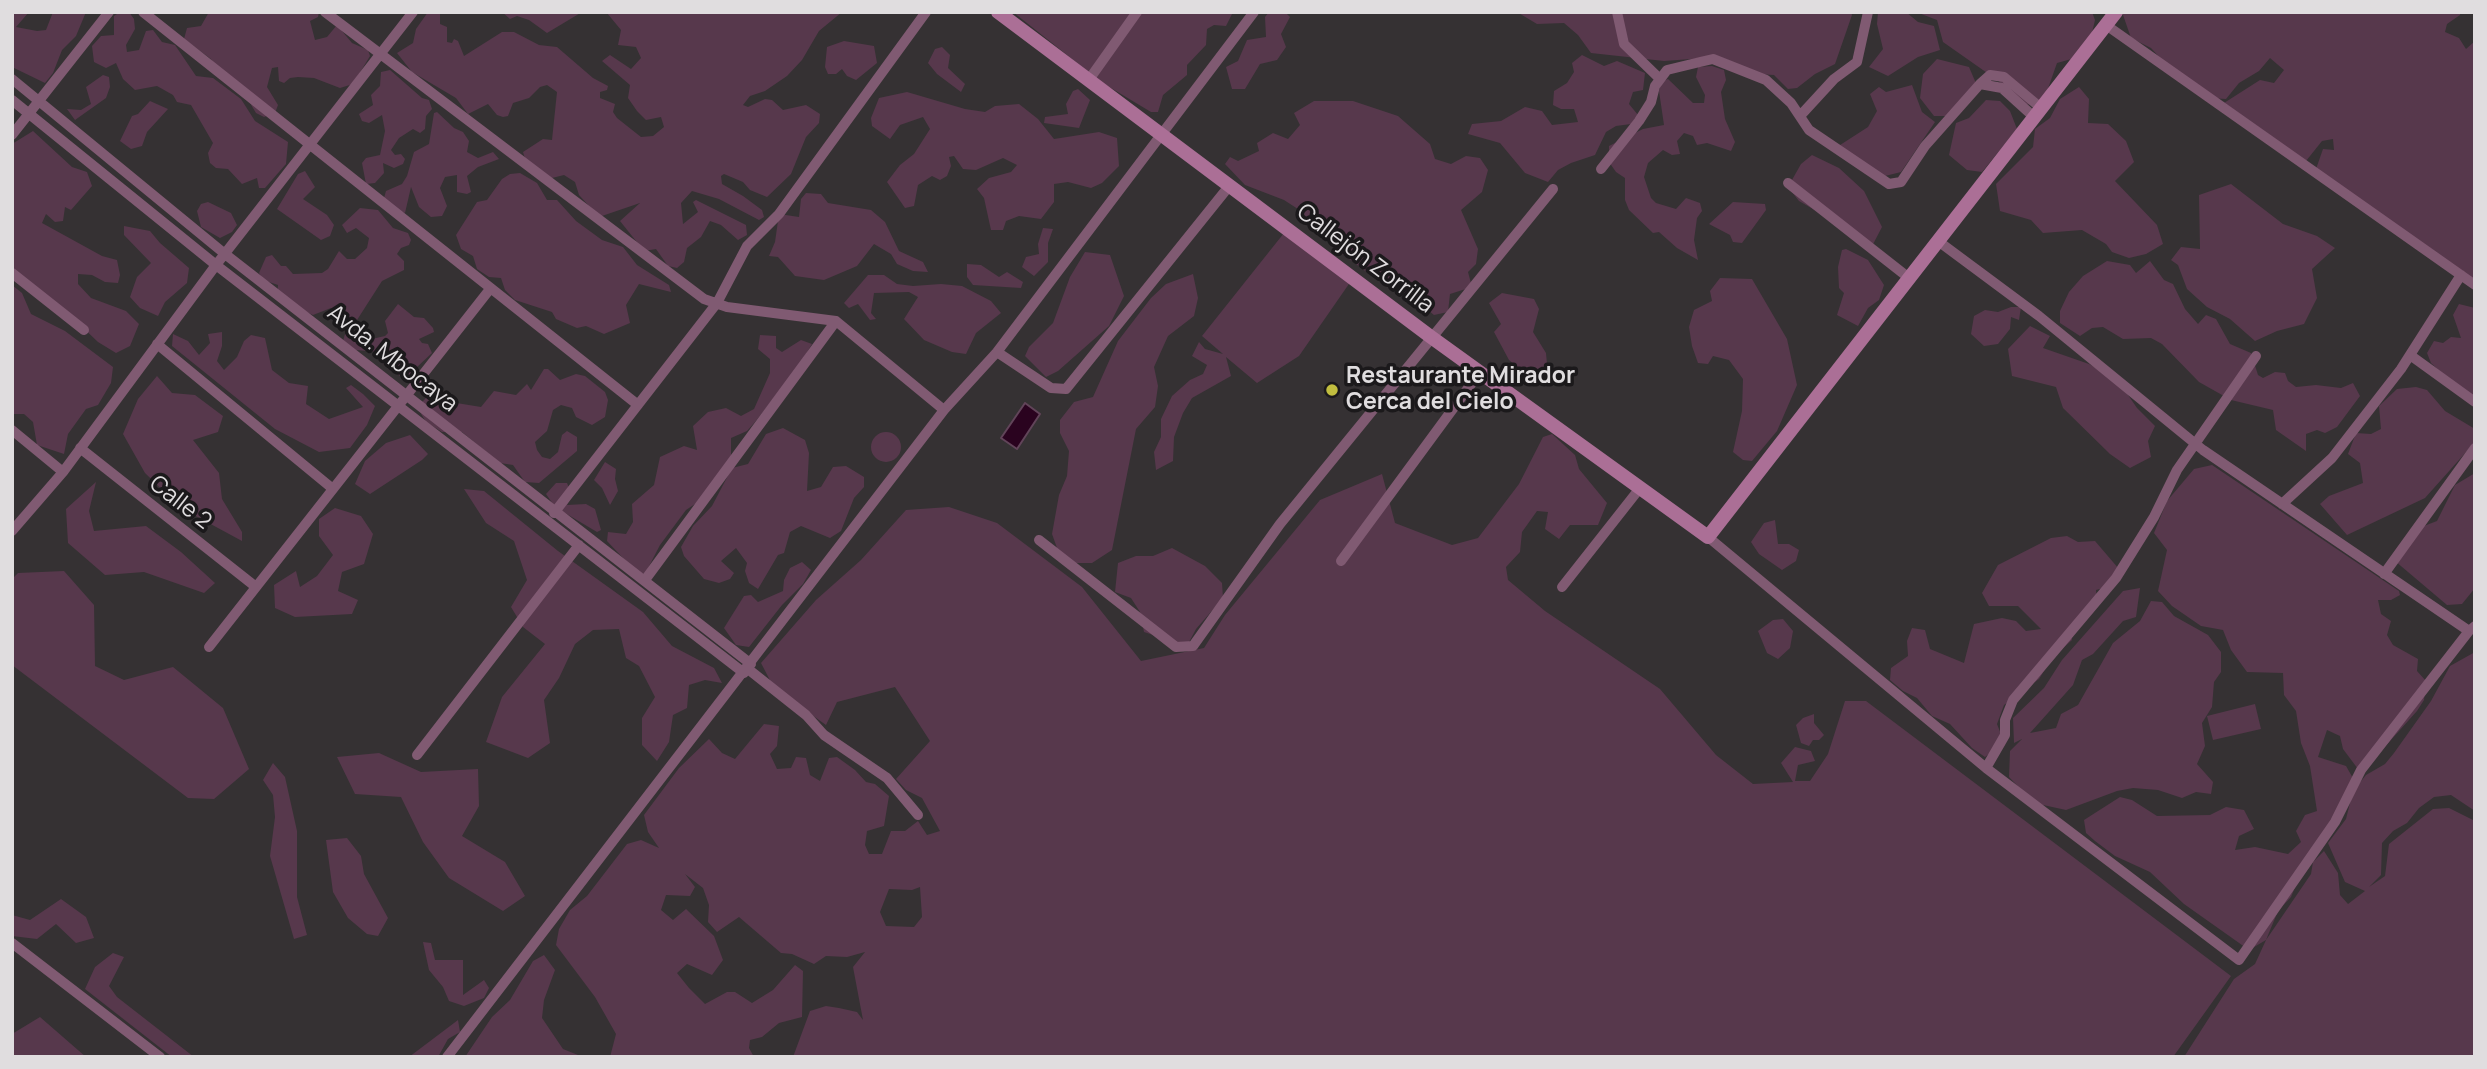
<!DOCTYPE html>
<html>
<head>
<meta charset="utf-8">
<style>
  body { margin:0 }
  #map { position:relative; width:2487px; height:1069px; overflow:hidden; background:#353133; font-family:Manrope,sans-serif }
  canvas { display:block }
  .frame { position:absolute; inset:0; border:14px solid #e0dddf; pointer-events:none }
</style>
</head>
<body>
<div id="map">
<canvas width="2487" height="1069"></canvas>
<div class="frame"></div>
</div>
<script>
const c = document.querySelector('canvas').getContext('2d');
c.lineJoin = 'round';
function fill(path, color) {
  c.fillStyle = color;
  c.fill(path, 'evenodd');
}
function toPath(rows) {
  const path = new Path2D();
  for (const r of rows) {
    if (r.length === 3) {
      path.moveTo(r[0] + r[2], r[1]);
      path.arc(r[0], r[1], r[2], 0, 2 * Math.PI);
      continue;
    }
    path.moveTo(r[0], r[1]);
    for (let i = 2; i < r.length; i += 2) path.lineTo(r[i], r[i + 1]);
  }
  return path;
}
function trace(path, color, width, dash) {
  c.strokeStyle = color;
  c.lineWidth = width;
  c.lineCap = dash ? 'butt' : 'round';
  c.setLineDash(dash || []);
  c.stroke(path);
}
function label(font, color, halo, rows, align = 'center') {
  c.font = font + ' Manrope,sans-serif';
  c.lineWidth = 7;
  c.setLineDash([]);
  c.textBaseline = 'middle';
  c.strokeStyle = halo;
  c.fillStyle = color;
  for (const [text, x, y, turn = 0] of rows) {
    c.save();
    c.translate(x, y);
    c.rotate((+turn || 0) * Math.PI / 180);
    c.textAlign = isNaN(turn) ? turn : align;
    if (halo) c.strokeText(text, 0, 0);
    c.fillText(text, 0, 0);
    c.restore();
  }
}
fill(toPath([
  [12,12,29,12,16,27,37,31,46,30,53,12,86,12,76,36,62,50,53,73,45,83,12,67],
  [120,12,129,12,134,19,135,29,126,45,127,52,139,50,146,31,153,30,162,42,175,45,196,76,213,78,241,99,255,121,288,142,286,164,265,188,259,188,257,178,242,184,228,169,216,168,210,163,208,153,213,143,191,105,177,102,173,95,157,86,135,90,123,79,116,63,106,68,94,62,92,46,101,36,114,35,114,16],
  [209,12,319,12,318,17,310,21,315,40,327,37,337,25,352,43,368,50,370,56,353,84,340,88,314,78,298,77,290,78,284,83,279,81,278,67,272,68,267,87,278,105,275,113,264,117,256,113,241,88,215,66,211,59,184,39,187,28,201,26],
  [428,12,440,12,440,24,447,27,447,42,452,43,454,39,458,41,464,56,502,32,514,32,539,45,557,47,593,78,608,86,607,90,600,92,600,98,615,104,613,112,617,118,641,137,653,136,664,127,661,117,646,120,637,111,628,98,630,85,602,61,610,55,631,69,641,58,636,47,618,45,621,30,607,13,600,12,842,12,819,31,802,60,787,76,765,91,750,96,743,105,748,107,765,99,772,100,783,110,806,105,820,114,819,123,806,137,791,174,767,197,750,190,743,182,724,174,721,176,722,184,743,196,762,210,764,217,759,220,719,199,692,191,681,203,683,224,698,212,693,202,696,200,746,225,747,235,738,240,721,225,710,221,701,237,687,248,684,262,677,268,668,266,656,249,644,251,620,221,640,203,599,217,579,195,575,182,564,175,544,180,526,162,523,152,543,139,552,140,557,92,547,85,540,87,529,98,513,103,508,116,503,117,497,115,488,104,468,114,456,98,412,72,397,53,413,43,416,29],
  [502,12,582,12,547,33,529,20,517,16,510,19],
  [1013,12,1233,12,1226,26,1214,25,1207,29,1206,45,1187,65,1187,75,1163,95,1158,112,1151,112,1101,82],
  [1269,12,1285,12,1290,17,1281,34,1286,47,1277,60,1260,64,1245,89,1232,89,1226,67,1238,61,1247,40,1266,37,1265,17],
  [1517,12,1851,12,1852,15,1835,64,1815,74,1797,88,1788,89,1774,75,1740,73,1731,67,1728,60,1719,57,1664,61,1591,53,1578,35,1564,23,1537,24],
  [1878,12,1906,12,1918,22,1934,26,1940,50,1918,57,1888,76,1869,67,1883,49,1877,24],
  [1916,12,2092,12,2095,20,2091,37,2075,58,2057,63,2045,97,2035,104,2018,105,2009,99,2000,82,1943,42,1937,20],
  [2122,12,2460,12,2460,15,2447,24,2445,32,2459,38,2466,49,2475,41,2475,281,2316,169,2323,149,2334,150,2333,139,2322,141,2306,161,2224,103,2260,80,2274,83,2284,70,2270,58,2259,71,2239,83,2226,99,2209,98,2172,71,2151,48,2131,38],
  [844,41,874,46,877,63,856,80,847,76,842,69,836,74,828,74,825,67,827,47],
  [942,47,950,55,948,68,965,84,961,92,937,74,928,63,935,49],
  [1582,55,1604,66,1617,61,1645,73,1643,90,1633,92,1629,104,1638,115,1631,124,1616,126,1606,132,1595,155,1571,163,1558,170,1548,182,1525,173,1500,143,1468,134,1472,124,1501,121,1525,107,1542,111,1552,125,1578,122,1574,109,1561,109,1553,105,1554,91,1567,83,1574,72,1572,63],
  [1937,59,1969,67,1978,88,1952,116,1934,116,1920,98,1923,74],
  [1712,66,1724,70,1726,80,1721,92,1725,119,1735,142,1731,151,1707,143,1697,145,1693,136,1684,133,1677,141,1680,154,1672,155,1663,150,1648,163,1644,177,1651,198,1656,203,1676,209,1686,198,1700,203,1702,211,1697,218,1694,240,1698,260,1677,248,1659,232,1653,233,1629,210,1625,200,1625,178,1616,172,1609,162,1609,146,1643,129,1664,125,1659,91,1661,82,1668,79,1693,103,1704,103,1705,95,1696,77,1698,67],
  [390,70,422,98,429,100,432,109,426,116,425,129,420,133,413,129,399,138,391,150,395,155,401,154,405,159,403,164,394,168,383,163,384,173,375,183,366,184,362,163,366,158,380,155,385,131,382,115,369,123,362,121,359,114,373,105,371,95,380,86,381,72],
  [103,75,109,77,110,87,106,98,75,120,67,109,81,110,91,104,86,87],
  [1912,85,1922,112,1935,122,1901,172,1881,177,1837,147,1868,127,1877,111,1870,94,1879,87,1886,92],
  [2079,87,2089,99,2088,123,2108,124,2126,141,2134,162,2115,181,2157,225,2163,244,2146,254,2129,258,2112,252,2106,244,2082,230,2043,233,2031,220,2000,211,1996,184,2033,147,2035,129,2050,118,2060,99],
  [1078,89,1090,100,1079,128,1044,123,1045,117,1068,114,1066,104,1073,91],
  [907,92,965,109,985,112,995,106,1019,104,1038,119,1054,139,1099,132,1117,138,1119,166,1102,183,1091,188,1068,182,1054,184,1054,202,1041,219,1019,216,1006,221,1003,230,991,230,984,198,977,189,989,178,1011,172,1017,165,1003,158,976,170,963,169,954,156,949,157,951,166,947,176,940,180,932,176,918,185,914,206,905,208,887,182,900,165,914,154,930,129,923,117,900,125,890,139,872,126,871,118,879,98],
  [1986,100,2000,101,2010,111,2017,129,1982,172,1967,170,1949,155,1956,123,1969,118],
  [150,101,168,109,147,132,142,146,131,149,120,141,132,116,138,114],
  [1314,101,1353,101,1398,116,1430,144,1435,159,1451,164,1466,156,1480,158,1488,170,1482,192,1461,210,1478,249,1476,264,1468,272,1472,287,1450,294,1448,312,1434,315,1412,297,1368,273,1333,247,1301,211,1284,200,1245,185,1225,164,1230,157,1238,161,1259,151,1257,143,1273,133,1288,139,1300,125,1294,113],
  [437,112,454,128,463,132,469,141,467,152,478,158,493,152,499,159,478,167,467,176,471,192,467,194,457,192,457,175,445,177,440,188,447,206,442,216,431,217,419,207,411,187,405,213,390,207,384,198,386,191,402,184,407,176,414,152,429,144,434,113],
  [33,131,72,167,87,172,92,186,71,210,65,207,63,221,55,222,46,214,42,223,102,256,117,260,120,275,118,283,105,282,92,275,78,274,78,284,91,298,126,311,139,324,130,346,116,353,98,342,58,304,29,286,12,267,12,144],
  [1812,155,1839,168,1864,191,1882,227,1870,250,1832,220,1799,201,1788,187,1801,164],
  [305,171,315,187,303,199,327,215,334,225,330,236,321,240,277,209,298,174],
  [520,173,537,183,547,200,557,200,576,221,602,240,623,247,637,265,669,285,671,292,639,284,626,305,630,323,604,334,586,326,577,328,556,319,552,312,515,300,505,290,501,278,489,277,477,269,473,256,461,249,456,235,477,202,487,200,502,179,510,174],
  [2231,184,2283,224,2317,236,2335,248,2312,269,2317,298,2304,324,2277,331,2255,341,2230,319,2207,307,2187,289,2178,265,2171,260,2181,247,2200,249,2199,195],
  [806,193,821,194,828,203,871,210,885,222,899,251,923,262,928,272,913,271,897,264,891,254,874,244,857,266,824,280,795,276,778,257,769,256,775,242,779,214,799,217,801,199],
  [208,202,231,213,237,225,232,232,220,238,201,227,197,211,201,204],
  [1733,202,1765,204,1766,210,1742,243,1733,242,1730,235,1709,224],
  [360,208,378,210,393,228,408,233,411,240,409,245,401,248,397,254,404,261,404,270,382,281,357,320,338,316,331,308,313,315,277,299,278,285,263,280,259,273,266,257,272,255,281,266,286,266,293,274,322,273,328,269,339,251,347,259,355,259,367,248,369,238,356,228,347,233,342,225],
  [124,226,150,231,160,243,189,268,187,283,165,302,158,316,140,308,130,297,137,277,151,263,124,235],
  [1043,228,1053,229,1048,243,1048,262,1034,276,1022,267,1026,257,1039,254,1038,244],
  [1284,233,1351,281,1299,356,1257,383,1226,357,1231,376,1192,398,1183,413,1174,437,1173,461,1156,470,1154,452,1161,437,1161,419,1172,396,1190,380,1203,374,1207,365,1192,356,1199,342,1205,349,1223,354,1202,336],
  [1846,249,1868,260,1884,285,1879,300,1868,308,1858,326,1837,315,1844,293,1839,288,1838,267,1842,250],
  [1085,252,1110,255,1124,296,1109,326,1058,371,1046,377,1025,356,1029,347,1053,323,1070,277],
  [2107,261,2130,265,2136,273,2150,261,2164,280,2173,284,2185,309,2198,324,2206,315,2216,319,2230,344,2251,353,2258,375,2263,378,2275,372,2285,373,2288,381,2296,387,2316,385,2341,388,2353,383,2360,396,2337,427,2325,433,2317,430,2306,434,2306,451,2276,430,2273,410,2231,400,2199,382,2162,344,2151,338,2123,339,2103,327,2092,328,2080,336,2060,323,2060,311,2069,292,2083,276],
  [967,264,981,265,999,277,1007,272,1023,282,1021,288,973,285,967,277],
  [1193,274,1198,298,1194,316,1168,336,1154,367,1158,386,1155,407,1136,429,1112,550,1092,563,1076,563,1061,559,1052,534,1059,495,1067,476,1069,451,1060,433,1060,420,1074,402,1093,397,1118,341,1151,298,1166,284],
  [868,275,884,275,897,284,913,286,941,284,962,286,991,301,1001,313,976,333,966,354,952,352,924,340,904,319,918,297,909,292,874,293,871,313,876,319,870,320,858,304,849,308,844,303],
  [1720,278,1752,279,1787,339,1797,385,1777,431,1752,461,1743,460,1733,452,1742,411,1743,379,1729,360,1713,356,1708,364,1698,363,1692,346,1689,327,1694,310,1712,301,1710,291],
  [12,285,22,293,31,314,65,331,113,367,111,383,98,405,86,409,68,434,64,454,37,445,33,422,24,414,12,414],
  [1502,293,1534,299,1539,309,1533,332,1546,353,1547,364,1538,385,1509,360,1494,332,1501,324,1489,303],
  [398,304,414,317,424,318,433,328,434,332,419,339,422,343,428,344,432,353,416,368,414,379,403,378,384,365,379,352,356,350,343,341,345,334,356,336,363,341,385,336,388,333,385,321],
  [2459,304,2475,308,2475,405,2431,363,2427,353,2434,341,2443,343,2451,337,2461,338,2453,315],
  [2011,307,2021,307,2019,320,2011,317,2010,329,1998,344,1984,346,1971,334,1974,316,1985,310,1998,312],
  [2030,326,2050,336,2043,348,2089,364,2117,379,2137,408,2155,426,2148,441,2151,457,2130,468,2110,454,2063,408,2056,387,2012,376,2008,349],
  [222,332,222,346,217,361,224,370,237,357,244,341,251,335,265,338,272,370,289,383,308,386,306,404,329,419,363,407,346,388,351,385,363,394,375,406,367,425,350,448,319,452,275,429,172,346,173,334,188,341,199,355,210,343,208,334],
  [760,335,776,336,776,348,782,352,801,340,812,344,798,367,755,422,747,431,731,438,731,457,710,494,686,510,660,545,645,574,637,573,607,541,608,532,626,534,633,522,632,504,654,485,660,457,684,446,697,450,693,426,708,412,726,408,741,416,754,409,770,373,770,359,758,349],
  [544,369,548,369,560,380,576,374,585,376,605,392,608,400,605,417,592,425,576,417,572,408,561,405,553,410,547,431,535,442,537,450,542,457,550,459,558,452,562,435,567,431,577,437,577,451,539,483,525,482,513,465,500,463,462,432,442,432,426,422,417,407,426,398,481,407,494,391,516,395,527,384,531,390],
  [157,376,172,393,195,395,223,416,218,432,193,440,219,473,222,499,242,532,242,541,181,508,145,473,123,434,138,399],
  [2416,387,2427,390,2445,411,2475,429,2475,442,2425,498,2347,535,2320,504,2329,496,2363,483,2360,463,2348,454,2356,433,2371,434,2381,429,2379,406,2397,389],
  [783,428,805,440,809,453,807,491,821,487,833,467,846,466,864,477,864,487,854,498,841,531,830,538,801,526,790,532,784,553,778,555,758,589,749,583,745,571,747,563,736,548,721,561,734,573,730,579,719,583,704,579,684,556,681,547,693,526,712,506,732,468,748,464,766,434],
  [886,447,15],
  [1552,434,1575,455,1579,469,1607,503,1598,525,1570,525,1559,539,1545,529,1548,512,1537,511,1522,532,1520,552,1506,567,1508,580,1545,611,1660,689,1716,755,1753,784,1793,782,1781,763,1795,747,1811,751,1815,761,1798,765,1795,781,1810,781,1828,754,1845,701,1866,701,2231,976,2173,1057,793,1057,810,1011,826,1006,839,1008,857,1012,863,1020,853,967,865,952,847,957,826,956,814,964,792,954,781,953,739,917,717,932,708,922,709,905,703,888,685,874,695,887,690,896,666,895,661,910,673,920,686,909,714,936,723,960,712,975,687,964,677,973,689,988,705,1004,727,992,735,992,752,1003,773,990,795,965,803,971,802,1017,779,1023,762,1037,750,1040,749,1048,754,1057,610,1057,616,1034,595,997,556,945,559,929,570,910,587,896,627,844,641,840,659,848,648,832,644,815,679,768,709,739,722,753,735,759,764,724,779,726,777,746,770,754,777,769,791,768,796,757,806,758,810,775,820,781,829,758,837,757,855,770,866,782,875,784,889,796,884,826,867,831,865,845,869,854,882,854,891,831,905,831,918,821,927,835,940,831,922,798,906,790,896,779,930,741,895,687,837,702,826,725,774,688,761,663,816,600,861,560,906,510,949,507,997,523,1082,587,1141,661,1204,648,1225,615,1320,500,1382,474,1395,523,1452,545,1478,538,1519,484,1543,437],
  [920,887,922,917,914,927,886,926,880,912,889,889,912,890],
  [410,435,428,454,422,460,370,494,355,484,365,461,386,443],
  [605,462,616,469,615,479,618,491,610,505,602,488,594,480],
  [2212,465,2399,591,2400,595,2391,600,2378,600,2381,614,2391,621,2387,635,2393,645,2418,659,2417,671,2426,681,2424,700,2417,711,2372,761,2358,769,2343,749,2340,736,2327,730,2318,757,2346,766,2354,780,2341,810,2300,875,2291,897,2278,911,2266,940,2311,874,2313,862,2324,851,2338,873,2340,895,2348,904,2365,891,2345,882,2328,843,2346,819,2353,791,2366,775,2385,764,2394,753,2431,701,2450,666,2475,652,2475,811,2451,795,2434,797,2419,808,2407,823,2393,831,2382,843,2381,875,2369,887,2385,876,2389,844,2433,809,2449,808,2475,821,2475,1057,2184,1057,2234,979,2255,964,2266,940,2249,950,2184,904,2150,872,2115,856,2095,841,2086,833,2084,820,2120,797,2132,800,2157,816,2210,815,2226,807,2244,810,2254,829,2239,836,2235,850,2255,847,2288,854,2301,842,2296,831,2305,815,2317,811,2310,766,2301,743,2296,711,2284,695,2283,673,2247,672,2231,650,2223,630,2201,626,2172,606,2158,591,2167,550,2154,533,2167,501,2194,469],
  [2475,473,2475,588,2462,604,2447,605,2395,561,2416,529,2437,521,2455,485],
  [96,482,89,511,94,531,146,526,181,552,215,583,204,593,144,572,105,575,68,543,66,509],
  [556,483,567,483,572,495,567,505,586,504,595,509,601,530,597,532,555,507,546,494],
  [464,489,484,491,558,551,643,612,672,646,714,668,722,683,705,680,689,685,687,708,673,715,669,742,657,761,642,745,642,718,655,697,639,666,626,658,619,629,593,630,575,644,559,678,544,700,550,743,528,758,486,742,502,697,545,644,523,627,511,607,527,580,514,541,486,523],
  [335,508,361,516,373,534,364,564,342,572,338,591,358,600,352,614,295,617,275,608,274,585,296,571,300,587,317,576,333,555,319,536,319,519],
  [1775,520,1778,544,1789,544,1799,550,1796,561,1782,570,1759,554,1751,542,1764,523],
  [2067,536,2078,542,2095,541,2119,569,2107,587,2096,590,2097,604,2070,627,2072,640,2052,658,2039,679,2004,705,1997,724,2004,742,1985,757,1972,748,1950,724,1932,716,1917,698,1903,691,1890,680,1891,668,1908,656,1907,641,1912,628,1925,630,1930,649,1964,663,1974,624,2002,618,2016,621,2026,631,2041,629,2018,606,1989,606,1982,593,1998,565,2051,538],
  [1172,548,1205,566,1222,583,1223,598,1196,629,1187,646,1144,632,1140,612,1131,598,1115,592,1118,563,1136,556,1153,556],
  [802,562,811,570,803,584,782,605,749,647,736,645,724,628,744,596,751,595,758,602,783,591,784,580,790,568],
  [64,571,94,605,95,666,124,680,173,667,223,708,249,769,214,799,188,798,12,665,12,579,18,573],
  [2140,588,2136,617,2123,621,2093,654,2082,660,2073,685,2030,733,2056,728,2061,714,2078,705,2113,643,2140,621,2151,601,2162,602,2174,616,2208,635,2221,652,2221,672,2214,682,2212,707,2202,723,2205,746,2197,764,2213,782,2211,794,2196,792,2182,798,2158,790,2133,788,2117,791,2066,810,2034,803,2009,777,2010,751,2022,739,2014,743,2013,718,2044,688,2062,660,2123,591],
  [1783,619,1793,631,1790,648,1778,659,1767,653,1758,631,1773,620],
  [2255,704,2261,729,2213,740,2207,716],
  [1814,714,1814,723,1824,735,1819,740,1813,740,1809,746,1801,743,1796,725,1803,718],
  [379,753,421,772,478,769,479,806,462,836,505,862,525,896,503,911,449,878,423,842,401,797,355,794,337,757],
  [273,763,285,777,297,831,297,897,307,935,294,939,270,856,275,817,273,795,263,780],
  [347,838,361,856,364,874,388,918,378,936,367,934,348,918,333,892,326,840],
  [61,899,86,917,94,938,76,943,56,924,37,939,12,936,12,915,30,920],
  [423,942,431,943,435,960,463,960,463,995,484,980,489,988,484,998,464,1006,449,1001,443,987,429,970],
  [113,953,124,957,109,986,117,997,194,1057,172,1057,85,989,95,967],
  [544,955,555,970,544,1000,542,1018,563,1049,583,1057,465,1057,492,1017,510,1000,533,961],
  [40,1017,86,1057,12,1057,12,1034],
  [458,1020,460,1032,448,1039,438,1057,409,1057]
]), '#57384c');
const water = toPath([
  [1025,403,1040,414,1017,449,1001,438,1025,403]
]);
fill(water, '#2a031f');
trace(water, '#614459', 2);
trace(toPath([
  [143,12,638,405],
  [325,12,704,299,727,307,836,321,944,410],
  [1617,12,1624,44,1660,79],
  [2106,25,2475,285],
  [12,79,225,254,751,664],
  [1088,81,1137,12],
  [12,100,216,265,744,673],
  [1800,116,1834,79,1857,62,1868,12],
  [2034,117,2002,88,1980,84,1990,75,2004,77,2041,108],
  [12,135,109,12],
  [1601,169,1639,121,1651,102,1655,86,1667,70,1700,62,1713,59,1766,80,1791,103,1809,130,1889,184,1901,182,1925,146,1980,84],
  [1788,183,1909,278],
  [1938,241,2039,316,2203,450,2469,631,2475,626],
  [12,273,84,330],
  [157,344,333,489],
  [997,352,1051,388,1066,389,1230,185],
  [2410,355,2475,402],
  [12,430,63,472],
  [80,448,256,587],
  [2282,504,2332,458,2401,369,2461,275],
  [554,513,717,303,747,246,779,214,926,12],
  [12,531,63,472,216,265,413,12],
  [1708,537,1986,768,2239,960,2335,822,2361,770,2469,631],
  [1039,540,1176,647,1193,646,1280,524,1553,189],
  [1341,561,1480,372],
  [2384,574,2475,448],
  [645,580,836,321],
  [1562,587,1640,488],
  [209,647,490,289],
  [748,669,806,715,824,735,887,778,918,815],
  [417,755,579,545],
  [1986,768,2005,735,2005,720,2013,700,2116,578,2154,517,2177,470,2256,356],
  [12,943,160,1057],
  [447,1057,944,410,997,352,1254,12]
]), '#805a72', 10);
trace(toPath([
  [998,12,1431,337,1708,537,2116,12]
]), '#ab6f96', 14);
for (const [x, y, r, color] of [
  [1332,390,7,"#c1bd3f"]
]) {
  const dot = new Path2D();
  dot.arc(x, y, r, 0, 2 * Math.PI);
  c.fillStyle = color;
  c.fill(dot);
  trace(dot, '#1b191b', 2.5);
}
label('23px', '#e0dddf', '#1b191b', [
  ["Callejón Zorrilla",1365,259,37],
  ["Avda. Mbocaya",392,359,38],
  ["Calle 2",180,503,38]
]);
label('bold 23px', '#e0dddf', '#1b191b', [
  ["Restaurante Mirador",1346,377],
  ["Cerca del Cielo",1346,403]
], 'left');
</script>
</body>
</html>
